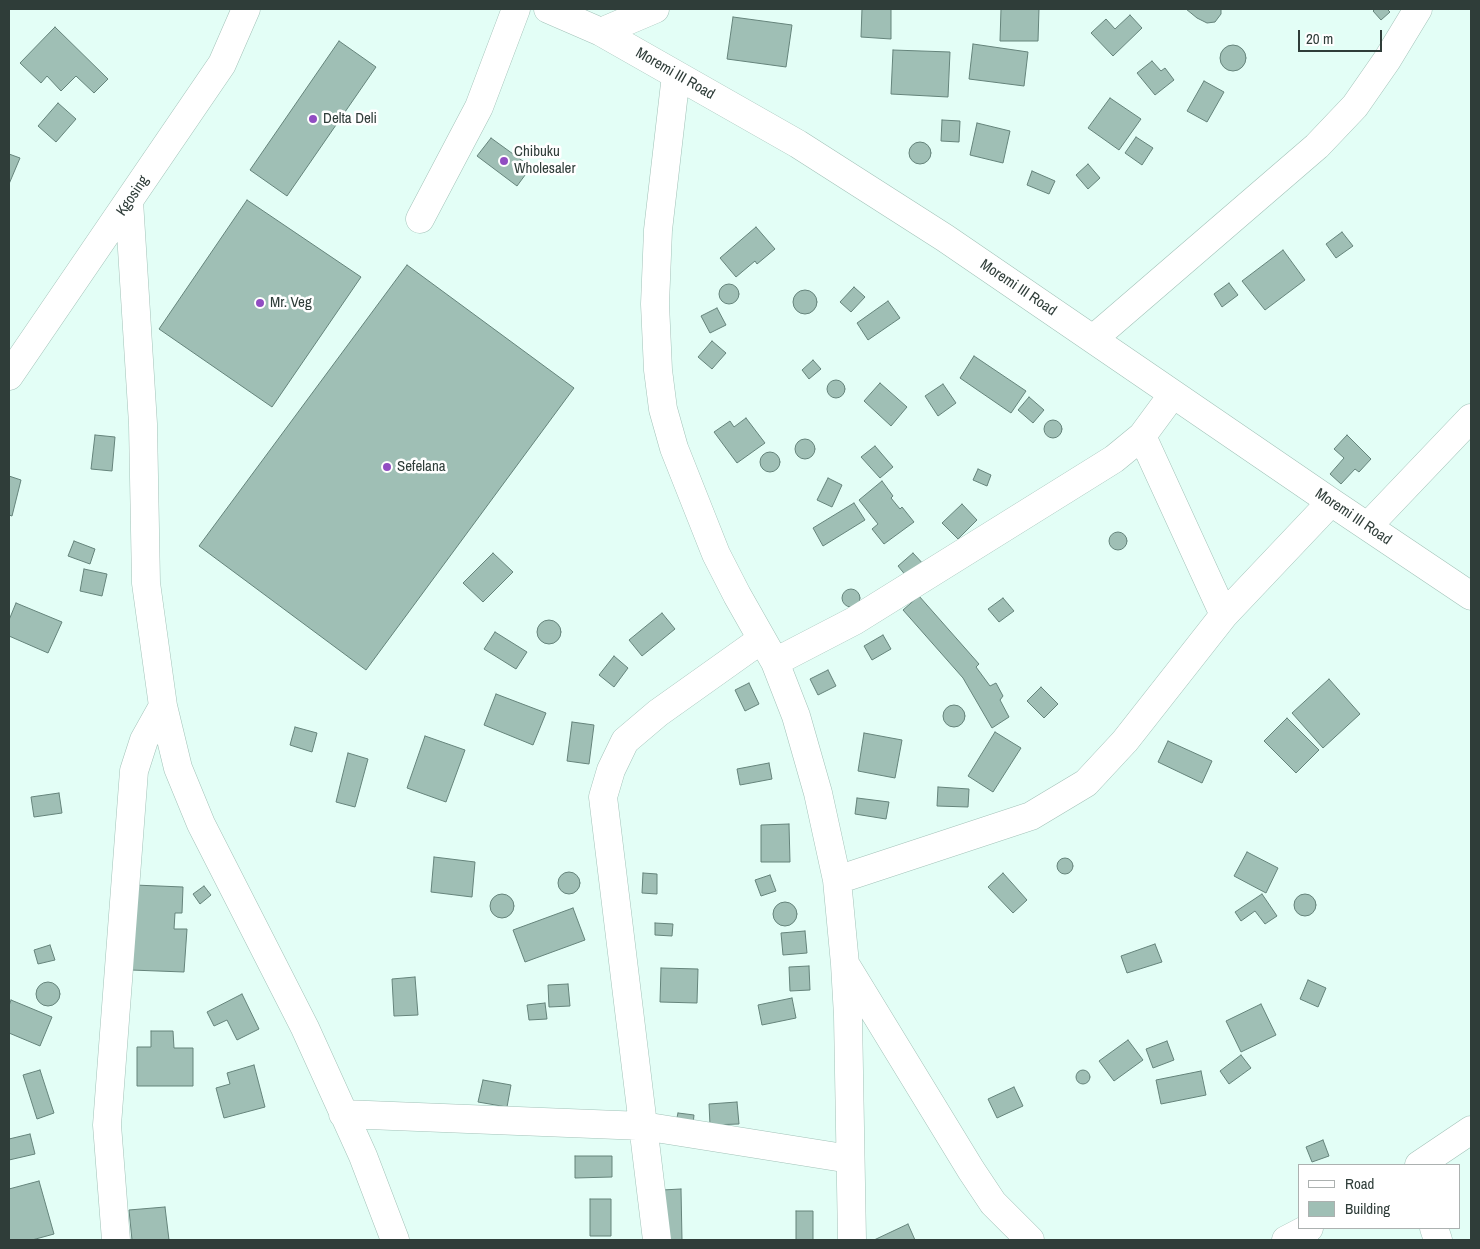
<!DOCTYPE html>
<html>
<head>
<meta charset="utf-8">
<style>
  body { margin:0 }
  #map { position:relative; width:1480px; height:1249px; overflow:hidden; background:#e3fef6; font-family:"Archivo Narrow",sans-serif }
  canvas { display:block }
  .frame { position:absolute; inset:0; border:10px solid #2f3d39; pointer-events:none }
  .legend { position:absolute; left:1298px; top:1164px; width:162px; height:65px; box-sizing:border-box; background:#fff; border:1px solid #acb1b0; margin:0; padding:6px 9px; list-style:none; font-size:15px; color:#2f3d39 }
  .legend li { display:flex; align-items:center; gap:10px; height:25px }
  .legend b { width:25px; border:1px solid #acb1b0 }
  .scale { position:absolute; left:1298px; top:30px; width:84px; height:22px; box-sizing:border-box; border:2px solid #2f3d39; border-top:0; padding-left:6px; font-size:15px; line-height:18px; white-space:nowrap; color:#2f3d39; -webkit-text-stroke:4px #fff; paint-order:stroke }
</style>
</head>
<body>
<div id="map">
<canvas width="1480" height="1249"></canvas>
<div class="frame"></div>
<ul class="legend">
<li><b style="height:6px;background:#fff"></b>Road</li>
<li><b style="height:14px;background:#9fbfb5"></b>Building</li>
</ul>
<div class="scale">20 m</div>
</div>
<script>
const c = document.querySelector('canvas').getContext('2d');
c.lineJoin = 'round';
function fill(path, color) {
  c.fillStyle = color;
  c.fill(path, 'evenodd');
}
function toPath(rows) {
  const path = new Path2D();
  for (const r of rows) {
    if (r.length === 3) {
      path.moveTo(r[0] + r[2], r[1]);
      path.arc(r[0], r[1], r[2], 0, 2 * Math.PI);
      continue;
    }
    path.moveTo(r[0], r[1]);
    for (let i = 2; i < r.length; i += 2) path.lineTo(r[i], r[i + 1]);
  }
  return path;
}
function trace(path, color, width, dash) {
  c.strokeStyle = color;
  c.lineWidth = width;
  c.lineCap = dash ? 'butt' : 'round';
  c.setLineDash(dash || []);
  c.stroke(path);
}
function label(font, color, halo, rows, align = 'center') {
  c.font = font + ' "Archivo Narrow",sans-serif';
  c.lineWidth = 5;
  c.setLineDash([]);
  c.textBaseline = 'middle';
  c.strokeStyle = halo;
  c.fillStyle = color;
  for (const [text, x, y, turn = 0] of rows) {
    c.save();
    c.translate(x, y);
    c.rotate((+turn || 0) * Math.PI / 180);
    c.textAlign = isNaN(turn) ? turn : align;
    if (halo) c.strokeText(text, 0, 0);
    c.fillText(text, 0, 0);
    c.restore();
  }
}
const building = toPath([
  [862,9,891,9,891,39,861,37,862,9],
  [1001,9,1039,9,1038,41,1000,41,1001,9],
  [1186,9,1221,9,1221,14,1215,22,1207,23,1197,18,1186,9],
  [1375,9,1387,9,1390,12,1381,20,1373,11,1375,9],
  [1130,15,1142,28,1113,56,1091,33,1106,19,1115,29,1130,15],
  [733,17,792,25,786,67,727,59,733,17],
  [55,27,108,79,94,93,76,76,61,91,47,76,41,83,20,63,55,27],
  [339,41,376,67,287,196,250,170,339,41],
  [973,44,1028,52,1024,86,969,79,973,44],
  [1233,58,13],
  [893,50,950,52,948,97,891,94,893,50],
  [1152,61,1161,71,1165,68,1174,80,1155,95,1137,73,1152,61],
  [1204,81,1224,92,1207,122,1187,111,1204,81],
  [1110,98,1141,119,1119,150,1088,128,1110,98],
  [58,103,76,119,56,142,38,126,58,103],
  [942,120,960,121,959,142,941,141,942,120],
  [977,123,1010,131,1003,163,970,155,977,123],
  [1136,137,1153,148,1142,165,1125,153,1136,137],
  [491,138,531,167,517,186,477,156,491,138],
  [920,153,11],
  [9,154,20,158,9,184,9,154],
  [1088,164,1100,178,1088,189,1076,175,1088,164],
  [1032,171,1055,181,1049,194,1027,185,1032,171],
  [247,200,361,277,272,407,159,329,247,200],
  [756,227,775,249,757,264,755,261,736,277,720,258,756,227],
  [1342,232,1353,246,1336,258,1326,244,1342,232],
  [1283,250,1305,280,1265,310,1242,281,1283,250],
  [407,265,574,388,366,670,199,546,407,265],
  [1229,283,1238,295,1222,307,1214,294,1229,283],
  [729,294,10],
  [854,287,865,297,851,312,840,302,854,287],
  [805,302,12],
  [888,301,900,318,868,340,857,323,888,301],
  [717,308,726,325,710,333,701,316,717,308],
  [712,341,726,353,712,369,698,357,712,341],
  [974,356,1026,391,1011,413,960,378,974,356],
  [813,360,821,369,809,379,802,370,813,360],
  [836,389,9],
  [880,383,907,407,891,426,864,401,880,383],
  [943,384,956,403,938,416,925,396,943,384],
  [1029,397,1044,410,1033,423,1018,410,1029,397],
  [746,418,765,443,737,463,714,432,730,421,734,427,746,418],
  [1053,429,9],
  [95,435,115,437,112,471,91,469,95,435],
  [1347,435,1371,459,1359,472,1355,469,1341,484,1330,474,1344,458,1334,449,1347,435],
  [805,449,10],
  [875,446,893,467,880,478,861,457,875,446],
  [770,462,10],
  [978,469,991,475,987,486,973,480,978,469],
  [9,476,21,480,12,516,9,515,9,476],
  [828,478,842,485,832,507,817,500,828,478],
  [882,481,893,496,891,498,900,509,902,507,914,522,884,544,872,529,878,524,859,500,882,481],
  [854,503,865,520,823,546,813,528,854,503],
  [962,504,977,520,958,539,942,523,962,504],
  [1118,541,9],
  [74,541,95,549,90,564,68,556,74,541],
  [493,553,513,572,483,602,463,583,493,553],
  [913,553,927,568,911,582,898,566,913,553],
  [84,569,107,574,102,596,80,591,84,569],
  [851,598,9],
  [919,596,979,664,976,667,990,686,996,683,1003,696,1000,700,1009,717,992,728,963,678,903,610,919,596],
  [1003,598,1014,611,999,622,988,609,1003,598],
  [16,603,62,622,48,653,9,636,9,620,16,603],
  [662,613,675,629,642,656,629,640,662,613],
  [549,632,12],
  [495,632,527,652,516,669,484,649,495,632],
  [883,635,891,649,872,660,864,646,883,635],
  [614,656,628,668,614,687,599,675,614,656],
  [828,670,836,686,818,695,810,679,828,670],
  [1329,679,1360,714,1323,748,1292,713,1329,679],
  [749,683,759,704,745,711,735,690,749,683],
  [1041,687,1058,704,1044,718,1027,701,1041,687],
  [496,694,546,713,533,745,484,725,496,694],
  [954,716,11],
  [1287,718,1319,750,1296,773,1264,741,1287,718],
  [572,722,594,725,589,764,567,761,572,722],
  [295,727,317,733,312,752,290,745,295,727],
  [995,732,1021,748,993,792,968,776,995,732],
  [864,733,902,740,895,778,858,771,864,733],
  [425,736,465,750,446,802,407,788,425,736],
  [1168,741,1212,761,1202,783,1158,762,1168,741],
  [348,753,368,759,355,807,336,802,348,753],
  [769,763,772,779,740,785,737,769,769,763],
  [938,787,969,789,968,807,937,806,938,787],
  [59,793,62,813,34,817,31,797,59,793],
  [857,798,889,802,886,819,855,814,857,798],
  [789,824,790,862,761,862,761,825,789,824],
  [1247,852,1278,868,1266,893,1234,876,1247,852],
  [434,857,475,862,472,897,431,892,434,857],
  [1065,866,8],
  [569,883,11],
  [643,873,657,874,657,894,642,893,643,873],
  [1003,873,1027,900,1013,913,988,887,1003,873],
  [770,875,776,891,761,896,755,880,770,875],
  [134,885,183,887,182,913,175,913,174,929,187,929,184,972,131,970,134,885],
  [204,886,211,895,200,904,193,894,204,886],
  [502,906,12],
  [1262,894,1277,916,1265,924,1255,911,1241,921,1235,912,1262,894],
  [1305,905,11],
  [785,914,12],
  [573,908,585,940,525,962,513,930,573,908],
  [655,923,673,924,672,936,655,935,655,923],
  [805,931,807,953,783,955,781,933,805,931],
  [1155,944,1162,962,1127,973,1121,956,1155,944],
  [50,945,55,960,38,964,34,950,50,945],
  [809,966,810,990,790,991,789,967,809,966],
  [661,968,698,969,697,1003,660,1002,661,968],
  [415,977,418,1015,394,1016,392,979,415,977],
  [1308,980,1326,988,1318,1007,1300,999,1308,980],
  [48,994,12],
  [568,984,570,1006,549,1007,548,985,568,984],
  [242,994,259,1029,237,1040,227,1020,214,1026,207,1012,242,994],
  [792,998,796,1018,762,1025,758,1005,792,998],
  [11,1000,52,1017,40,1046,9,1033,9,1006,11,1000],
  [545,1003,547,1019,529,1020,527,1005,545,1003],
  [1261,1004,1276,1035,1241,1052,1226,1021,1261,1004],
  [151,1031,173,1031,174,1048,193,1048,193,1086,137,1086,137,1047,151,1047,151,1031],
  [1128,1040,1143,1060,1114,1081,1099,1061,1128,1040],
  [1167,1041,1174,1060,1153,1068,1146,1049,1167,1041],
  [1241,1055,1251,1068,1229,1084,1220,1071,1241,1055],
  [254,1065,265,1107,224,1118,216,1088,230,1084,227,1073,254,1065],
  [1083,1077,7],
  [40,1070,54,1113,37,1119,23,1075,40,1070],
  [1201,1071,1206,1095,1161,1104,1156,1080,1201,1071],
  [483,1080,511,1085,507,1107,478,1102,483,1080],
  [1014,1087,1023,1106,997,1118,988,1099,1014,1087],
  [737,1102,739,1124,710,1125,709,1104,737,1102],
  [678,1113,694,1115,693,1124,676,1122,678,1113],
  [30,1134,35,1154,9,1160,9,1139,30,1134],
  [1323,1140,1329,1156,1312,1162,1306,1147,1323,1140],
  [575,1156,612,1156,612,1177,575,1178,575,1156],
  [39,1181,54,1234,32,1240,9,1240,9,1189,39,1181],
  [681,1189,682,1240,664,1240,662,1190,681,1189],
  [590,1199,611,1199,611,1236,590,1236,590,1199],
  [165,1207,169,1240,132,1240,129,1210,165,1207],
  [796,1211,813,1211,813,1240,796,1240,796,1211],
  [908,1224,915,1240,874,1240,908,1224]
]);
fill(building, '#9fbfb5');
trace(building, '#65847b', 1);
const minor = toPath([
  [548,9,601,32,798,144,945,238,1331,502,1471,596],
  [601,32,655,9],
  [676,75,658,230,655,304,658,370,663,409,674,448,716,554,737,595,775,662,796,716,818,793,837,880,845,964,848,1016,852,1240],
  [129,201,143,424,146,583,163,706,178,768,201,824,305,1028,363,1156,395,1240],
  [420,219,479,107,516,9],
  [1093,339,1317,146,1355,106,1387,60,1418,9],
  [9,376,222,64,246,9],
  [1142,436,1224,615],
  [1368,526,1471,418],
  [775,662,854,621,1114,459,1142,436,1173,394],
  [837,880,1031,816,1086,783,1125,741,1224,615,1331,502],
  [847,967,971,1170,993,1203,1030,1240],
  [343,1114,643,1126,850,1159],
  [1419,1165,1471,1130],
  [1434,1228,1438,1240],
  [116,1240,107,1125,134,771,144,740,163,706],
  [657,1240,603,797,611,770,625,741,658,713,762,639],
  [1286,1240,1309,1228]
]);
trace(minor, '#a2c2b8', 29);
trace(minor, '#fff', 28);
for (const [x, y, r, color] of [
  [313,119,5,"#914dc2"],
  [504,161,5,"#914dc2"],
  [260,303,5,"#914dc2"],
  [387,467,5,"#914dc2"]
]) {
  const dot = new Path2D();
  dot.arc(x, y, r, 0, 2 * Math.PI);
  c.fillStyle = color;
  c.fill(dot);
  trace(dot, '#fff', 2);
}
label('15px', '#2f3d39', '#fff', [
  ["Moremi III Road",675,74,30],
  ["Kgosing",133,196,-56],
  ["Moremi III Road",1018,288,34],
  ["Moremi III Road",1353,517,34]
]);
label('15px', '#2f3d39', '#fff', [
  ["Delta Deli",323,119],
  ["Chibuku",514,152],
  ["Wholesaler",514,169],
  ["Mr. Veg",270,303],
  ["Sefelana",397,467]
], 'left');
</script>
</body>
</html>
